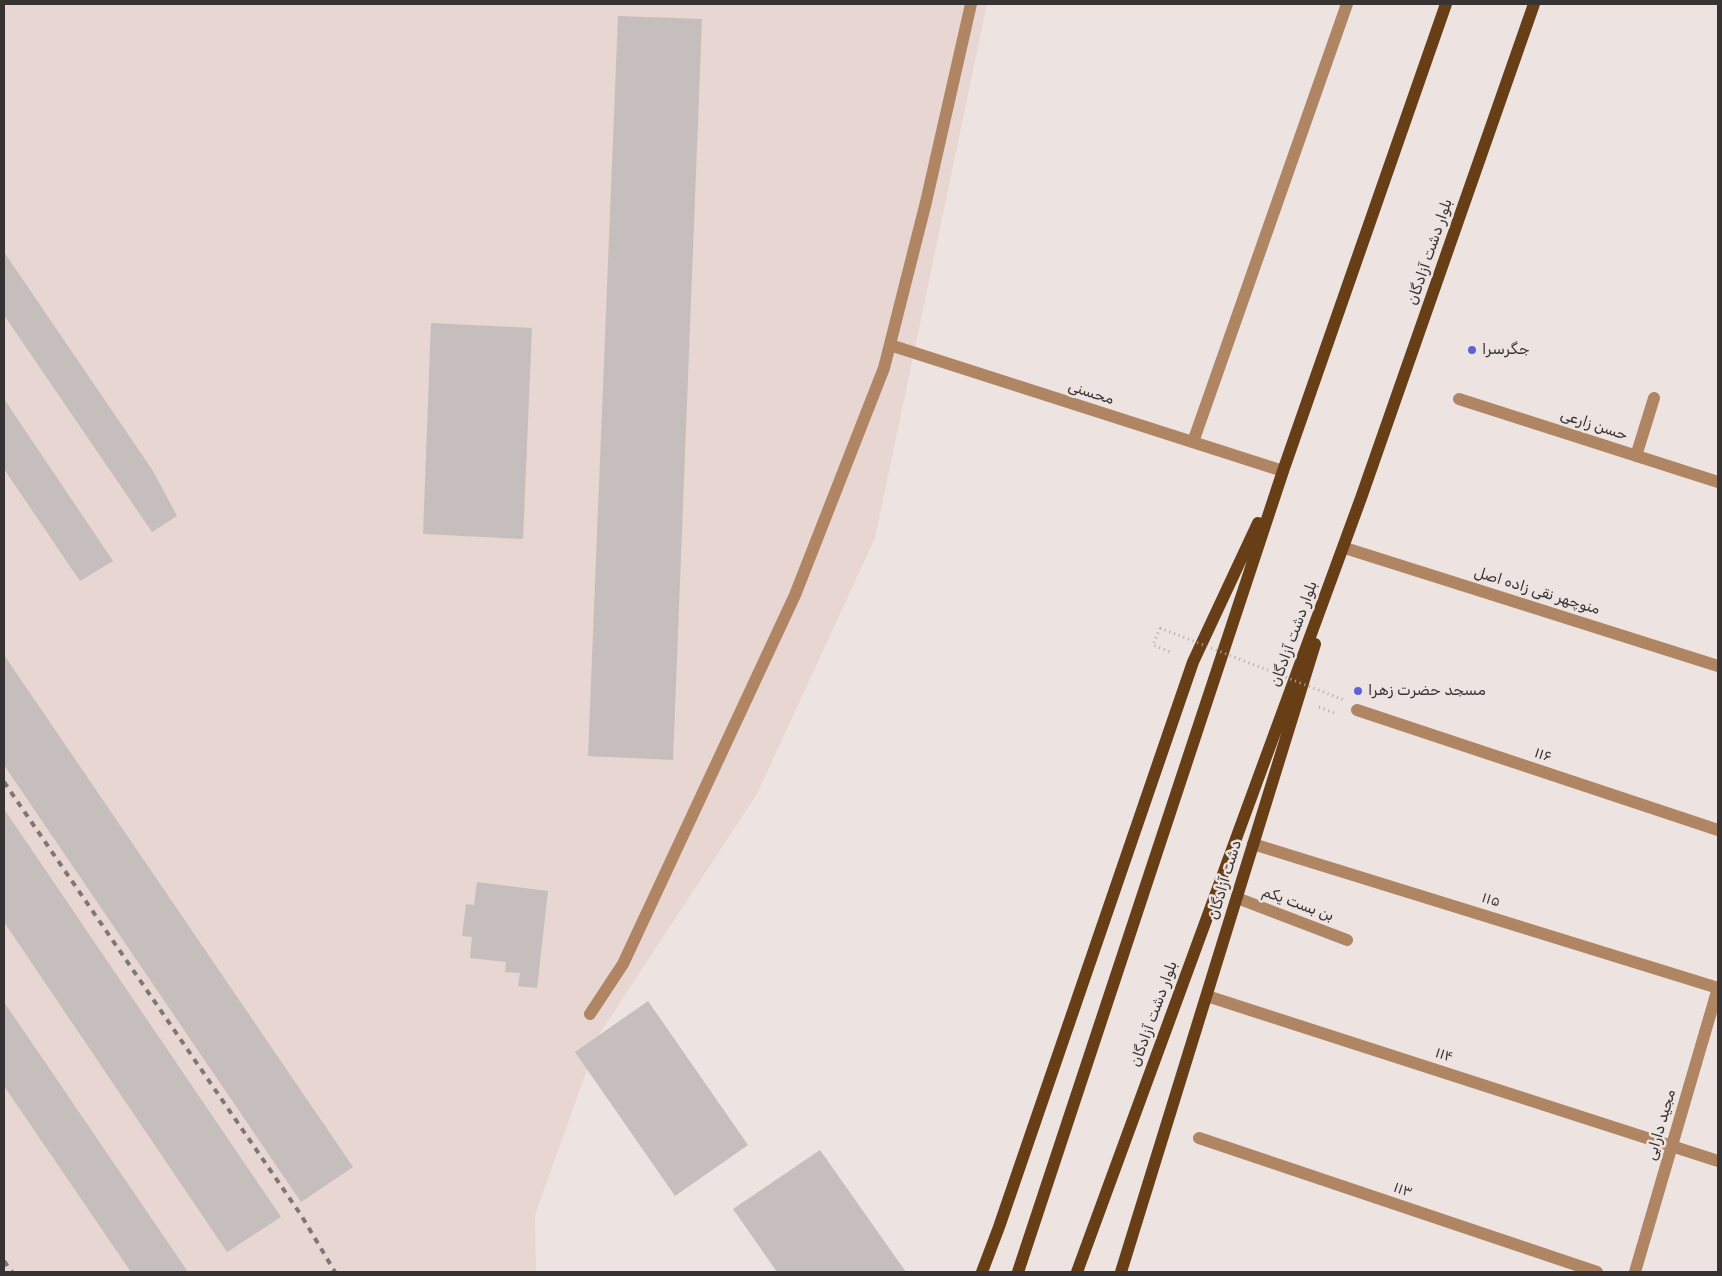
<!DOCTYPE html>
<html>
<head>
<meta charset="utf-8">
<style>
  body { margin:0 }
  #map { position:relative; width:1722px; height:1276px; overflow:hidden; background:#ede4e1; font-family:Rubik,sans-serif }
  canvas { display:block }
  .frame { position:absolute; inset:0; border:5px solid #373332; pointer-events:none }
</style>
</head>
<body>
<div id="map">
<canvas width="1722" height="1276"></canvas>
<div class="frame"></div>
</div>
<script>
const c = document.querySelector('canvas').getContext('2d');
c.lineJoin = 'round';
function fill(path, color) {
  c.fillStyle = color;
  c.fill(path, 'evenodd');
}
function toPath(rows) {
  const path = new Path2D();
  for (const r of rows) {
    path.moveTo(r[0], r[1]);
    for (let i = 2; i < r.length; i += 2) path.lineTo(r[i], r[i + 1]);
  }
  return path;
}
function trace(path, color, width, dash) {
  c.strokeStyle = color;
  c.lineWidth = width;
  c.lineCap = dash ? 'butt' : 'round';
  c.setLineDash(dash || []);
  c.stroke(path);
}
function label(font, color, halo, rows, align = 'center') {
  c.font = font + ' Rubik,Vazirmatn,sans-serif';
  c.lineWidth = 5;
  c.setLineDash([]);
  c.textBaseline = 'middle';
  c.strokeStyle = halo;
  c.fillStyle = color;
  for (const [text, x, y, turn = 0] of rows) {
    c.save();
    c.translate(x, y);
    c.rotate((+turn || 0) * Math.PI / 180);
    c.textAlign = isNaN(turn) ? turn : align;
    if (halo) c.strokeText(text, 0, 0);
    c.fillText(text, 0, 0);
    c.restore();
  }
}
fill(toPath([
  [4,4,987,4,875,538,757,794,600,1033,535,1215,536,1272,4,1272]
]), '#e7d6d1');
fill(toPath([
  [618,16,702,19,673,760,588,756],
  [4,252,153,471,177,516,152,532,4,315],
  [431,323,532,328,523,539,423,534],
  [4,399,113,561,80,581,4,469],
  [4,655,353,1167,301,1202,4,765],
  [4,809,281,1217,227,1252,4,922],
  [477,882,548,891,537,988,518,986,520,973,505,972,506,962,470,958,472,937,462,936,466,904,474,905],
  [648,1001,748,1145,675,1196,575,1052],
  [4,1002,188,1272,131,1272,4,1086],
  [820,1150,906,1272,777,1272,733,1209]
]), '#c6bdbd');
trace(toPath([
  [1160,628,1153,645,1173,653],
  [1319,707,1334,713]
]), '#b1aaa7', 3, [1, 4]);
trace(toPath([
  [890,345,1283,471],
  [1459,399,1718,482],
  [1193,442,1347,4],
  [1636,456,1654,398],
  [1345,548,1718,666],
  [1357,710,1718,830],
  [1253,844,1718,988],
  [1237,898,1347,940],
  [1207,996,1718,1161],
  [590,1014,623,964,795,595,884,368,926,202,971,4],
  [1199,1138,1597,1272],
  [1635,1272,1718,988]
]), '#af8563', 12);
trace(toPath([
  [982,1272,999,1227,1193,662,1258,523],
  [1018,1272,1283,471,1446,4],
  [1077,1272,1361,498,1534,4],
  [1121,1272,1315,644]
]), '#673e16', 12);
trace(toPath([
  [4,782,301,1215,335,1272],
  [4,1261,12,1272]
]), '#7d7776', 4, [6, 6]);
trace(toPath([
  [1160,628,1344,700]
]), '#b1aaa7', 3, [1, 4]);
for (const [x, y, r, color] of [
  [1472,350,5,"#6060d9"],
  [1358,691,5,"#6060d9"]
]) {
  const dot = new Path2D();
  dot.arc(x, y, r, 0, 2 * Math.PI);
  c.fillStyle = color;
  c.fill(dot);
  trace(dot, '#ede4e1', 2);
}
label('15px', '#373332', '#ede4e1', [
  ["بلوار دشت آزادگان",1430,252,-71],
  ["محسنی",1091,393,18],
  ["حسن زارعی",1594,425,18],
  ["منوچهر نقی‌ زاده اصل",1537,591,17],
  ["بلوار دشت آزادگان",1294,634,-70],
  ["۱۱۶",1543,755,18],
  ["دشت آزادگان",1225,880,-73],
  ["۱۱۵",1491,900,17],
  ["بن بست یکم",1298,904,20],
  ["بلوار دشت آزادگان",1154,1014,-70],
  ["۱۱۴",1444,1055,18],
  ["مجید دارابی",1661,1125,-74],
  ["۱۱۳",1403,1190,19]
]);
label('15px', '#373332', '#ede4e1', [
  ["جگرسرا",1482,350],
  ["مسجد حضرت زهرا",1368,691]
], 'left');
</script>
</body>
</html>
